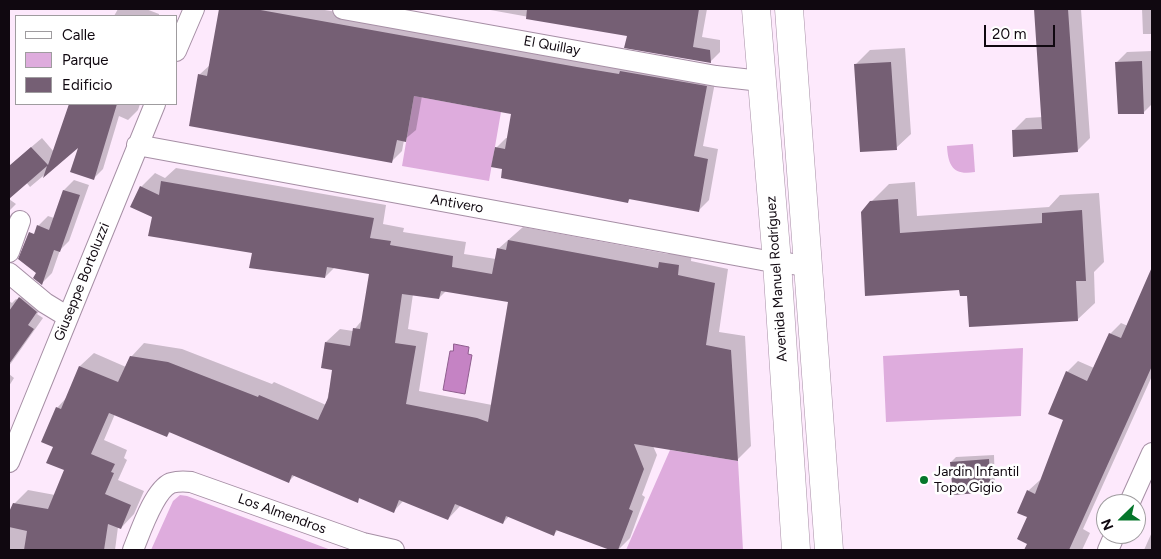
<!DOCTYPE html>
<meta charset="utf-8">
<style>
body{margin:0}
#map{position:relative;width:1161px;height:559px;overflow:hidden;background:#fde9fc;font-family:Figtree,sans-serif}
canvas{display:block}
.frame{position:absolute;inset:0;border:10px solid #100810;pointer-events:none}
.legend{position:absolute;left:15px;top:15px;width:162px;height:90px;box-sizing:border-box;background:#fff;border:1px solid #9f9c9f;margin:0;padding:6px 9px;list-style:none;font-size:15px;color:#100810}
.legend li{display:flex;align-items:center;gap:10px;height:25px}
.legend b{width:25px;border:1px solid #9f9c9f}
.north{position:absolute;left:1096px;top:494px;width:50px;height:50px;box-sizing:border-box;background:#fff;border:1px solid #9f9c9f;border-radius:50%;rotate:248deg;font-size:14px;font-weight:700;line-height:20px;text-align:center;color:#100810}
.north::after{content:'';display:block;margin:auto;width:18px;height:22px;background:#05762b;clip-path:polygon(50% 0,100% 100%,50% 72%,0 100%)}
.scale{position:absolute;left:984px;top:25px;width:71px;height:22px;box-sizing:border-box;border:2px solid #100810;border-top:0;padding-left:6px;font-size:15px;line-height:18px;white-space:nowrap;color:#100810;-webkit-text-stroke:4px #fff;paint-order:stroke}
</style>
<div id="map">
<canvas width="1161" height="559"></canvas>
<div class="frame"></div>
<ul class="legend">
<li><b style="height:6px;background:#fff"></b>Calle</li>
<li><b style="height:14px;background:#deacdd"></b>Parque</li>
<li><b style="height:14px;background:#755f74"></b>Edificio</li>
</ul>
<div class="north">N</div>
<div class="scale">20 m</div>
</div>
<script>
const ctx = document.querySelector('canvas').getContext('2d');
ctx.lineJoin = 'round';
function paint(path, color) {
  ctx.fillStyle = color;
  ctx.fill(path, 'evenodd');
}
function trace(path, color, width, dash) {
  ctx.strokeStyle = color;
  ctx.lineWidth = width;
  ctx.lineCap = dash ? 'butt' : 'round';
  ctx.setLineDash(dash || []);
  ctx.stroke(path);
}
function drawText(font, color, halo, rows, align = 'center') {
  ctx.font = font + ' Figtree,sans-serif';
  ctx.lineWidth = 5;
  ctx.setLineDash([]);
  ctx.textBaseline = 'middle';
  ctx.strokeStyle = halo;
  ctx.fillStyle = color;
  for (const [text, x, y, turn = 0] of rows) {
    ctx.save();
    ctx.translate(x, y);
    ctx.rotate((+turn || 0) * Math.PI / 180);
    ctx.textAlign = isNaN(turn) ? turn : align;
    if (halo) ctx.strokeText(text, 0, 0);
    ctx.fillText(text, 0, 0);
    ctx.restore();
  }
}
paint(new Path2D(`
 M414,96L501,112L489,181L402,166Z
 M973,144L975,172C953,176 948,165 947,146Z
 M1023,348L1021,416L886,422L883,356Z
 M670,450L738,461L743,550H626Z
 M180,495L187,496L331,550H151L173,501Z`), '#deacdd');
const water = new Path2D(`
 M454,344L469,347L468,354L472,355L465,394L443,390L450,351H453Z`);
paint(water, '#c583c4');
trace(water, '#8f5e8e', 1);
paint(new Path2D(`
 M118,9H146L159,14V16H114Z
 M220,9H319L716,77L703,146L718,149L709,200L699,210L631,198L628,201L503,168L496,148L506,138H508L513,113L422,96L416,130L404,140L402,151L392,161L199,75L210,65Z
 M485,9H707L702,37L720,40V52L710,62L628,35Z
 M1035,9H1081L1090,138L1077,151L1013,131L1026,118L1043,117Z
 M1142,9H1152V34H1143Z
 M905,48L911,134L896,148L855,65L870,50Z
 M1152,51V104L1144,112L1116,63L1127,52Z
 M72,104H140L138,110L128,120L119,116L103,169L93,179L81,144L30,187L26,182L9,197V166L42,138L54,152Z
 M176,168L386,205L383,224L404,228L403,232L466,242L464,254L496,259L498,249L523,227L668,254L674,249L692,252L691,261L728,269L719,332L745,336L751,446L737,460L653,446L657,455L642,495L645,497L630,538L618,550H614L558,530L554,534L509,516L503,523L461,505L448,519L404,500L394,511L361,497L357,501L295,475L288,482L171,431L167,436L115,414L104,440L127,450L124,458L127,460L118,480L144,491L134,514L121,528L118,527L115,550H9V515L14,504L28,490L55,495L65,469L54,447L57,408L67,397L80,366L94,353L126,367L131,357L144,343L182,349L272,384L274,382L326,405L334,369L326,342L340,329L353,331L363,319L370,273L335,267L325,277L153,216L141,187L155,173L165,178ZM447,290L510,301L492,405L419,391L428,333L408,329L413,294L439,298Z
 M74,180L89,185L69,241L60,250L52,273L42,283L38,273V226L48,216L54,218L64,190Z
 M915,182L917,216L1049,207L1060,195L1099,193L1104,262L1094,272L1095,303L1077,320L969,295L960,289L867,295L871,202L889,184Z
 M9,199L16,204L9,211Z
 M1152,271V376L1083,529L1090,533L1082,550H1024L1028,543V491L1040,480L1042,481L1065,420L1067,372L1078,361L1094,368L1110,334L1121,323L1128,326Z
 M30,288L47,302L37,314L43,318L9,366V301L12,303L16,299L18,300Z
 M9,374L14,378L9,386Z
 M994,455L995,486L991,491L951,462L956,457Z
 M1152,532V550H1144Z`), '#0003');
paint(new Path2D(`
 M219,9H255L577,67L619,74L620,71L707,86L694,156L708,159L699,212L629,199L628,203L501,178L502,169L491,167L495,147L505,149L511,114L414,96L406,142L397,140L392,163L189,126L198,74L207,76Z
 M527,9H699L693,47L710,50L711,63L624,48L627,36L526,19Z
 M1034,9H1068L1078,152L1013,157L1012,130L1042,129Z
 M1142,61L1144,114H1118L1115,62Z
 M891,62L897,150L860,152L854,64Z
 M69,104H117L94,180L70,172L78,148L43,178L47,166L9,199V166L31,147L48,165Z
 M161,181L374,218L370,238L391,241L390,245L453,256L452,267L492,274L497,248L506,250L508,240L658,268L659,262L679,265L678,275L715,283L706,345L731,350L738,461L634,444L644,469L629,509L633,511L618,550H610L556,530L554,536L506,516L503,524L455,504L448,520L399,500L394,513L359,498L358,503L292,475L289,483L169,432L167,437L109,413L91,454L115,464L111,472L114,473L105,494L131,505L121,529L108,524L104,550H24L27,531L9,527V512L13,503L48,509L64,470L46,463L53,447L41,442L56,407L61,409L79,366L118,382L130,356L168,362L258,397L259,395L318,420L328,398L332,370L321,368L325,342L350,346L353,328L360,329L369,274L327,267L325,278L249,268L252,253L148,236L152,217L130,207L140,186L159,195ZM441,291L508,302L488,422L477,418L406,404L416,346L395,343L402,294L439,299Z
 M63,190L80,195L60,252L54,250L42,285L33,278L36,273L18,259L29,232L34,234L37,225L49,230Z
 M898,199L900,233L1042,223V213L1082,210L1086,281H1076L1078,321L969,327L967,296H960L959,290L865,296L861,212L870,201Z
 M1152,267V366L1131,413L1069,550H1024L1027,544L1017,539L1027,517L1017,513L1027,490L1035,494L1063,420L1048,414L1066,371L1087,381L1109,333L1121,338Z
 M19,297L37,312L28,325L34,329L9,364V311Z
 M989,459L991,492L953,495L950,462Z`), '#755f74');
const street = new Path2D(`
 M343,9L716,76L761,81
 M176,51L194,9
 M137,145L762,260L808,266
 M9,252L20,221
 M9,273L45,303L68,317
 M9,462L155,104
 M1129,504L1152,453
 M133,550C140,533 154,490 171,483C178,481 184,481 191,482L363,543L394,550
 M1108,550L1115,534`);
const secondary = new Path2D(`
 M756,9L777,262L796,550
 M789,9L829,550`);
trace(street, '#a68fa5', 22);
trace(secondary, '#a68fa5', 29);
trace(street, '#fff', 20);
trace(secondary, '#fff', 28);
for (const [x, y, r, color] of [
 [924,480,5,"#05762b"]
]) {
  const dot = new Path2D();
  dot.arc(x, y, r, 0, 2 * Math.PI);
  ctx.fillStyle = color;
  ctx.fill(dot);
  trace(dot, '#fff', 2);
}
drawText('14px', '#100810', '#fff', [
 ["El Quillay",552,46,10],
 ["Antivero",457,204,10],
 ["Avenida Manuel Rodríguez",777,279,-94],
 ["Giuseppe Bortoluzzi",82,282,-68],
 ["Los Almendros",282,514,20]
]);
drawText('14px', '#100810', '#fff', [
 ["Jardin Infantil",934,472],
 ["Topo Gigio",934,488]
], 'left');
</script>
